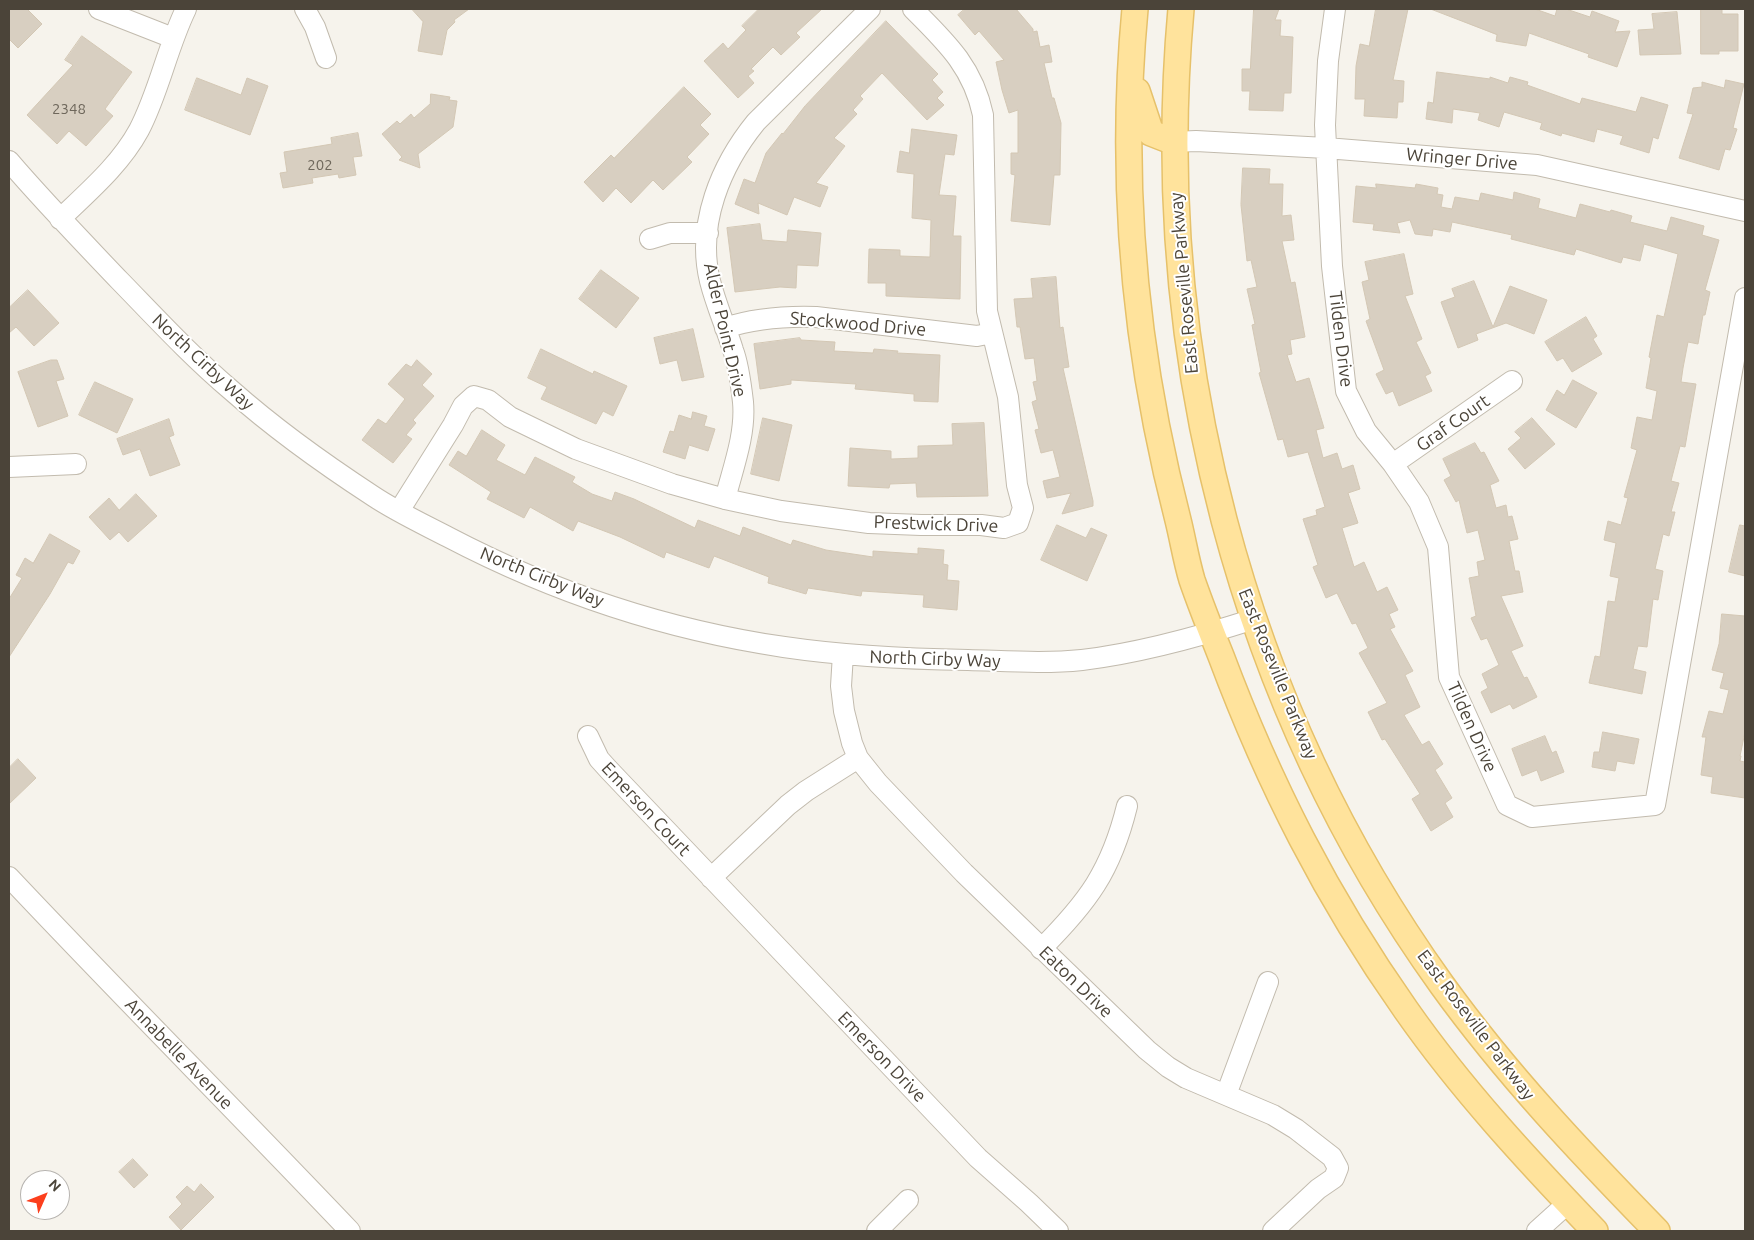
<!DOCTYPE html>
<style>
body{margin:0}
#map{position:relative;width:1754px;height:1240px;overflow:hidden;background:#f6f3ec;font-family:Ubuntu,sans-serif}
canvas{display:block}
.frame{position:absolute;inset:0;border:10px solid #4b4439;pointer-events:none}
.north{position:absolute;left:20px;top:1170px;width:50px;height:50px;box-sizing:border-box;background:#fff;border:1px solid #b7b4b0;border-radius:50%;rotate:46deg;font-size:14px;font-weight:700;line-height:20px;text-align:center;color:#4b4439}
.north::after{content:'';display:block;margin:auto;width:18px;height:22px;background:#fc3f1d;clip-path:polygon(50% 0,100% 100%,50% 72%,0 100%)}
</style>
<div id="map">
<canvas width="1754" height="1240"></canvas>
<div class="frame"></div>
<div class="north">N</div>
</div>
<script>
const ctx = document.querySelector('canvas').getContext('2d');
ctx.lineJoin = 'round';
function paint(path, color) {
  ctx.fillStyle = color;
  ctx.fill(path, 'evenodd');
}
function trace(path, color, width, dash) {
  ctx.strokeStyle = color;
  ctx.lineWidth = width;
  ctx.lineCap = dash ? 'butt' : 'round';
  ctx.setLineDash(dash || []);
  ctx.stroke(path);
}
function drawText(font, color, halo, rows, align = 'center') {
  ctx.font = font + ' Ubuntu,sans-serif';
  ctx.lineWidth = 4;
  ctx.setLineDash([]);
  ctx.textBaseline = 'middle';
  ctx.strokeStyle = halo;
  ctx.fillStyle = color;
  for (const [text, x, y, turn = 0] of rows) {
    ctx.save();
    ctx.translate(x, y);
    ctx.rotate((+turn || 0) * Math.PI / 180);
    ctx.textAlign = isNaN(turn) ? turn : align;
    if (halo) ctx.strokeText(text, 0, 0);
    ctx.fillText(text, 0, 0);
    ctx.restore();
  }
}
const building = new Path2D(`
 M9,9H27L42,24L18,48L9,39Z
 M412,9H469L454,20L455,22L447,30L442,55L418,51L423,22Z
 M759,9H822L796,33L800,37L781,55L773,47L751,69L754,71L748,76L754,83L738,98L704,61L723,43L728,49L746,30L742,26Z
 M965,9H1016L1033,29V32L1037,31L1040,47L1049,45L1052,62L1044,63L1052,98H1054L1061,123L1060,175H1054L1050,225L1011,221L1015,175L1011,174V153H1018V110L1009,113L1002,90L996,62L1004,60L979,31L975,35L958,15Z
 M1254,9H1279L1275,20H1281L1280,36L1293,37L1291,93H1284L1283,111L1249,110L1250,91H1242V69H1250Z
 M1376,9H1408L1393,80L1404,81L1403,102H1398L1397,118L1364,116L1365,99H1355L1356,66L1360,44L1369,46Z
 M1431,9H1535L1555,16L1557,9H1566L1590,17L1592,11L1619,21L1615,32L1630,31L1617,67L1588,57L1589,54L1529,33L1526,46L1496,41L1497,35Z
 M1701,9H1722V14H1738V51H1719V54H1701Z
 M1677,12L1681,54L1640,55L1638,30L1654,29L1652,14Z
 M886,21L938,74L932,80L943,92L937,98L944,105L927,120L882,73L860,96L863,99L853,110L857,114L834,138L845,146L816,183L828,187L820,207L794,197L787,215L758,203L759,214L735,204L744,179L755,183L766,153L782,133L783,134L805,106Z
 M82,36L132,72L105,109L113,116L86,146L69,131L57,144L27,115L73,65L65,60Z
 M1437,72L1490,79V77L1508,83L1510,77L1528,82L1527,85L1580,104L1582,98L1636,112L1641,97L1668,105L1658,139L1653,137L1649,153L1620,144L1623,136L1597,129L1594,142L1562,133L1561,136L1540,129L1542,123L1504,112L1499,127L1478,120L1480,113L1453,109L1452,123L1426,119L1428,102L1433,103Z
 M197,78L241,95L247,78L268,86L250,135L185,110Z
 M1726,80L1744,84L1733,128L1737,129L1730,150L1725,149L1719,170L1679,158L1693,114L1687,113L1693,88L1702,87V82L1724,88Z
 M684,87L711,114L700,125L709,134L687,157L692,162L663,190L653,180L631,203L616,188L603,202L584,182L611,155L614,158Z
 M431,94L450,97L449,100L457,101L453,127L418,154L420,168L399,160L402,157L382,134L397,121L400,124L411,114L414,118L430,104Z
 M912,129L957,135L954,155L945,154L939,195L956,196L953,236H961L960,299L886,296V283H868L869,249L900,250V256L930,257L931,220L912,218L914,174L897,172L900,151L909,153Z
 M358,133L362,156L353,157L356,175L339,178L338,174L312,178L313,183L283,188L280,173L287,172L284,152L332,144L331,138Z
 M1243,168L1270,169L1269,184H1283L1282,216L1291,215L1294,240L1282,241L1291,283L1295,282L1305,337L1290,340L1292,354L1287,355L1296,382L1309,378L1324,428L1316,430L1323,458L1337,453L1342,469L1353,465L1360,489L1348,493L1358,523L1342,528L1354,567L1364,562L1377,592L1387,587L1398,610L1389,614L1395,627L1390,629L1413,671L1405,675L1420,707L1404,715L1422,745L1429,741L1443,764L1435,770L1452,798L1445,803L1453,817L1431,831L1412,799L1420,794L1385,739L1382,740L1368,712L1387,703L1359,653L1368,648L1356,623L1352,624L1337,593L1326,598L1313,567L1318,565L1303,519L1317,515L1316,510L1325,507L1308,452L1288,457L1283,439L1278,440L1259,373L1261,372L1252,325L1255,324L1247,289L1257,287L1251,260L1247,261L1241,205Z
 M1376,184L1415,188L1416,184L1438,188L1437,194L1443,195L1441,207L1452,209L1455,197L1479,201L1481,193L1513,200L1514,192L1540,199L1538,208L1576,218L1580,204L1610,212L1611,210L1632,216L1630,222L1667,231L1671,217L1704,226L1702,235L1719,240L1705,290L1710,292L1705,315H1703L1698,344L1688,342L1683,368L1681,382L1696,384L1685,447L1680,446L1671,481L1679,483L1671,512H1675L1669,536L1663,534L1655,569L1663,571L1658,600L1653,599L1647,647L1638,646L1633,669L1646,672L1642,694L1589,683L1595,656L1600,657L1608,601L1615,602L1619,578L1610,576L1616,543L1604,540L1608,521L1621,525L1628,498L1624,497L1637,450L1631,448L1637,417L1652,420L1657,391L1646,388L1651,358L1649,357L1657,315L1664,317L1678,254L1644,244L1640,261L1623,257L1621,263L1576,249L1574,255L1511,239L1512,235L1452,222L1450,232L1433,229L1432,236L1415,234L1410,220L1397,223L1400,233L1373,230L1374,224L1353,222L1356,186L1376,188Z
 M760,224L762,240L787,242L788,230L821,233L818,266L797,265L796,288L780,287L735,292L727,228Z
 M1404,254L1413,294L1405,296L1422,339L1416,342L1431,373L1425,376L1432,391L1399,406L1393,391L1386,394L1376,374L1384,370L1366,321L1370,319L1362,282L1369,280L1365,262Z
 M601,270L639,298L616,328L579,299Z
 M1056,277L1060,328L1063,327L1069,367L1063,368L1093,501V506L1062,514L1071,493L1047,498L1043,481L1060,477L1053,450L1041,453L1035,430L1039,429L1032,402L1037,400L1033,382L1037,381L1034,358L1025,359L1020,327H1017L1014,299L1033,298L1031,279Z
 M1474,281L1493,327L1510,286L1547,300L1534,334L1506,323L1476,334L1478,340L1458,348L1441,302L1455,297L1452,289Z
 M28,290L59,323L34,346L16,327L9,333V308Z
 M1586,317L1597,336L1593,339L1602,354L1572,372L1563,358L1557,361L1545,342Z
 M693,329L704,377L682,381L677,360L660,364L654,338Z
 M800,338L801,340L835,342L834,351L873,353L874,349L898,351L897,353L940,355L938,402L914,401V394L855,389L856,384L791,380V384L760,389L754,344Z
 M541,349L593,374L594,371L627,386L613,416L603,411L596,424L541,399L547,387L528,378Z
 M51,360H57L64,379L56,381L68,416L38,427L18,372Z
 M417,360L432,374L422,385L434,396L413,420L416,423L406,435L412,439L393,463L362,440L378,419L386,424L405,399L388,384L406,364L411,367Z
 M1573,380L1597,393L1576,428L1546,410L1557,390L1564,395Z
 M95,382L133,399L117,433L79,415Z
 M693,412L707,416L704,426L715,429L708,451L689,445L685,459L663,452L670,431L674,432L679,415L691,419Z
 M763,418L792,425L779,481L751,474Z
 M1532,418L1555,444L1525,469L1508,449L1521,438L1515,432Z
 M169,419L174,435L169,437L180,465L150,476L140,449L123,455L117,439Z
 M984,423L988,496L917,497L916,483L890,484L889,488L848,486L850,448L891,451V459L918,458V446L953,445L952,424Z
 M482,430L505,445L496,460L525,475L535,457L575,477L572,482L592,494L612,501L615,492L634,499L695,528L698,520L740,536L743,527L791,545L793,540L826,550L873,557V551L918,554V548L944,550L943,564L948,565L947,580L959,581L957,610L923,607L924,595L862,591L861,596L808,588L806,594L768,583L769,577L714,556L709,568L666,552L664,558L620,537L578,521L573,531L530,507L524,518L487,499L491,492L449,465L458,451L466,456Z
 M1475,443L1481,453L1484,452L1499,481L1490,485L1496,508L1506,505L1508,517L1512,516L1518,539L1509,541L1515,571H1519L1523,592L1501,596L1523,646L1511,651L1524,678L1527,677L1537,697L1513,709L1510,704L1491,713L1481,692L1488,688L1482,674L1499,665L1487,638L1481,640L1471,618L1476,616L1469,578L1479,576L1477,562L1485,560L1478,530L1467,533L1459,500L1456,502L1444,480L1451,476L1443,459Z
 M136,494L157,516L128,542L119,532L110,540L89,517L109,498L119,510Z
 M1057,525L1086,538L1091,528L1107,535L1087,581L1041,560Z
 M1740,525L1745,526V576L1729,572Z
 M50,534L80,551L73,564L68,562L50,594L9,657V599L22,578L16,575L25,558L33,563Z
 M1722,614L1745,616V732L1740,756H1741L1740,761L1745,762V798L1711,793L1713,777L1701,775L1706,737H1702L1709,711L1723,714L1729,690L1720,688L1724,673L1712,670L1719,644Z
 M1603,732L1639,739L1634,764L1617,761L1615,771L1592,767L1594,752H1599Z
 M1545,736L1552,753L1556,751L1564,772L1541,781L1537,770L1522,776L1512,749Z
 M18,759L36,778L9,804V768Z
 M133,1159L148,1175L134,1188L119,1172Z
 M201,1184L214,1197L181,1230L169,1217L182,1204L176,1197L187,1186L194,1192Z`);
paint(building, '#d8cfc1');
trace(building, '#d3c7b4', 1);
const minor = new Path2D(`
 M99,9L173,38
 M305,9L315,27L326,58
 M1335,9L1328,61L1325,125L1332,266L1346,391L1366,431L1393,464L1419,502L1438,547L1449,677L1507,805L1532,817L1655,805L1745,298
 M1174,142L1196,141L1326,148L1537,165L1745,211
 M9,161C44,202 82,241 120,281C156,318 191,356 231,390C275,429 324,464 373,496C397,512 423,524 448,537C553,592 668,630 784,647C845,656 907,659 968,660C1006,661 1044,664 1082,660C1141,653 1198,637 1254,619
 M60,219C88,192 120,165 139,130C159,92 167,48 186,9
 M650,239L670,233H708
 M725,328C755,318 784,316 816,317L977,336L992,333
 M1393,464L1512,381
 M9,467L76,464
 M725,499C733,468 746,434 743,402C741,385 739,366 733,350C726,327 716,305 710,281C696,224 721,165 756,122L870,9
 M399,511L453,425L463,406L474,396L488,400L510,417L576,449L672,484L725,499L781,511L869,523L921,525H981L1004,528L1018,523L1023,508L1017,485L1008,397L987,311L983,115C973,67 946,42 913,9
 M843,654L841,686L844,711L852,743L858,758L878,783L964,873L1147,1050L1168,1067L1186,1078L1273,1115L1296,1129L1332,1157L1338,1168L1334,1178L1318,1189L1273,1231
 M588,736L599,759L608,769L978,1158L1029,1203L1058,1231
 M9,877C121,996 237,1112 350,1231
 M711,878L788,805L806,791L858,758
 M1041,949C1088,902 1111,871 1127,806
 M1226,1095L1268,982
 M877,1231L908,1200
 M1537,1231L1568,1203`);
const major = new Path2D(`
 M1135,9C1119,180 1135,354 1178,520C1183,540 1186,560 1192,580C1201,606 1211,631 1221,656C1269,784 1327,898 1406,1010C1462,1090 1528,1161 1595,1231
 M1181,9C1150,352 1240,704 1442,985C1507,1075 1580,1152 1657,1231
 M1137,91L1151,133L1174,142`);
trace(minor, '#c2bbae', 22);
trace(major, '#e6c16a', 28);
trace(minor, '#fff', 20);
trace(major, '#ffe39c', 25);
drawText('15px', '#6e675b', null, [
 ["2348",69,109],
 ["202",320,165]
]);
drawText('18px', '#4b4439', '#fff', [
 ["Wringer Drive",1462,159,5],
 ["East Roseville Parkway",1184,283,-95],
 ["Stockwood Drive",858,324,5],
 ["Alder Point Drive",725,330,77],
 ["Tilden Drive",1341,339,83],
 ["North Cirby Way",203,362,43],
 ["Graf Court",1453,423,-35],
 ["Prestwick Drive",936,524,2],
 ["North Cirby Way",542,577,22],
 ["North Cirby Way",935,659,2],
 ["East Roseville Parkway",1278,674,68],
 ["Tilden Drive",1472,727,66],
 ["Emerson Court",646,809,47],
 ["Eaton Drive",1076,982,44],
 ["East Roseville Parkway",1476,1025,53],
 ["Annabelle Avenue",179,1054,46],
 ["Emerson Drive",882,1057,46]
]);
</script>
